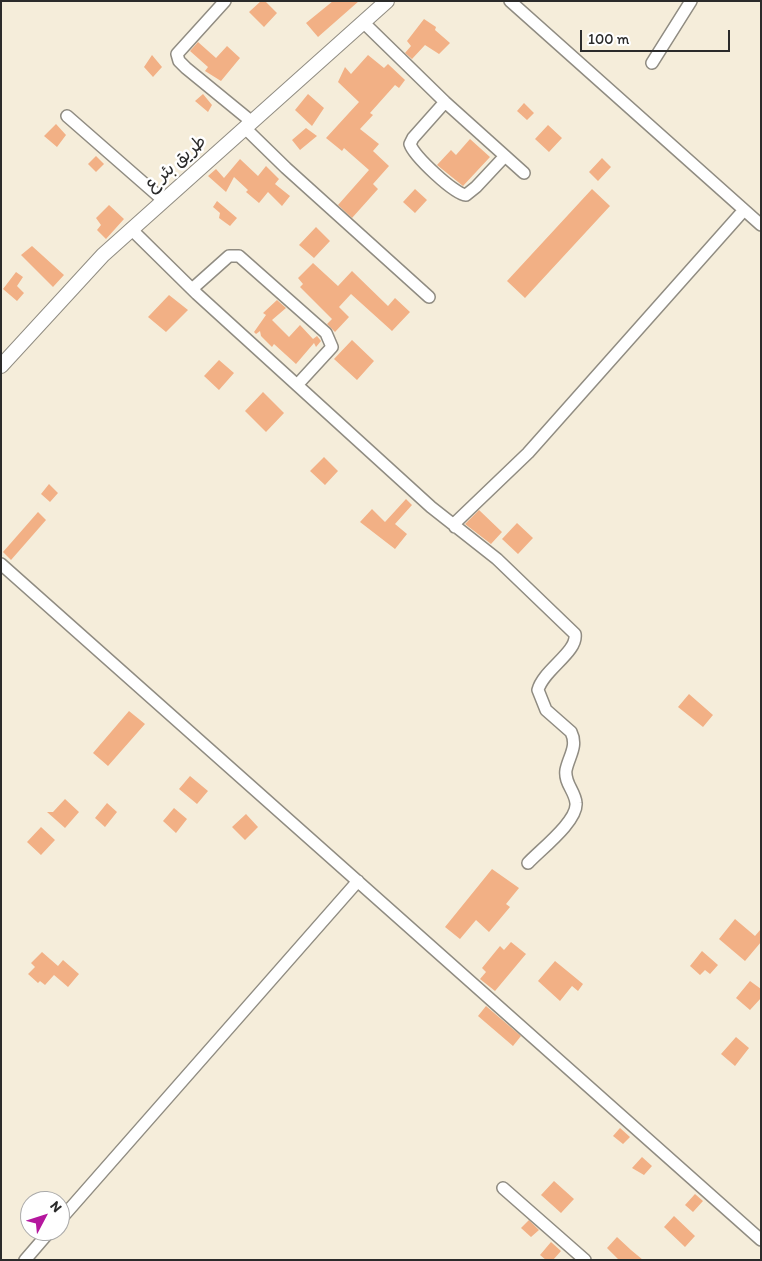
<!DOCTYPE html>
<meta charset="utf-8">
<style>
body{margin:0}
#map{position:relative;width:762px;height:1261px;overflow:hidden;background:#f5edda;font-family:Itim,sans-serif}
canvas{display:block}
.frame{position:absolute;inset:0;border:2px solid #2b2b2b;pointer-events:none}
.north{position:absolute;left:20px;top:1191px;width:50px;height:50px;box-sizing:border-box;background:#fff;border:1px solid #aaa;border-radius:50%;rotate:50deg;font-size:14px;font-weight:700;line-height:20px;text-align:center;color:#2b2b2b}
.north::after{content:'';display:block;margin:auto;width:18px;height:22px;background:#b5179e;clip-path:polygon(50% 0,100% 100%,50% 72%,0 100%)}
.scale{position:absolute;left:580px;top:30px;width:150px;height:22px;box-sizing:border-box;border:2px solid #2b2b2b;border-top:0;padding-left:6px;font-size:15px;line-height:18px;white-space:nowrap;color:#2b2b2b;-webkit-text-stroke:4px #fff;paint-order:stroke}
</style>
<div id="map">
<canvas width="762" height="1261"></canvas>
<div class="frame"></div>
<div class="north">N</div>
<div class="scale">100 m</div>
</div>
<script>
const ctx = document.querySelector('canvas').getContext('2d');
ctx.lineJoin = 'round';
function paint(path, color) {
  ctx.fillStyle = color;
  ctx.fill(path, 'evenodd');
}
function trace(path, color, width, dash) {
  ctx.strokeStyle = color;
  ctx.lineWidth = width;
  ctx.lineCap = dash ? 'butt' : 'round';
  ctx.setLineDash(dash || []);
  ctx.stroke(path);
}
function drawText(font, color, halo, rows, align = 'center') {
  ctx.font = font + ' Itim,"Playpen Sans Arabic",sans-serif';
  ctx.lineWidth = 5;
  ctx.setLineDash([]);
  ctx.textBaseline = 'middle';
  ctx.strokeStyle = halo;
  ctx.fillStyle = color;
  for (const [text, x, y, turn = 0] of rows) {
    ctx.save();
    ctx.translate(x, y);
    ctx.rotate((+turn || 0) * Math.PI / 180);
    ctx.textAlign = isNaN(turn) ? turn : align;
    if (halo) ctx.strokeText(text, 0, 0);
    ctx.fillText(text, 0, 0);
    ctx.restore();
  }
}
paint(new Path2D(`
 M261,1H265L277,13L264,27L249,12Z
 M333,1H359L318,37L306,23Z
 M424,19L436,27L435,30L450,43L439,54L425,45L412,59L405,53L411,46L407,41Z
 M198,42L216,58L227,46L240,58L221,81L205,71L208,67L190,51Z
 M152,55L162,67L153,77L144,67Z
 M368,55L384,68L388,64L405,80L399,88L395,85L370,113L373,115L360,129L379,144L373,151L389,166L373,184L378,189L352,218L338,205L369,170L344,148L342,151L326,138L359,102L338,82L345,67L351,74Z
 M203,94L212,105L208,112L195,101Z
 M308,94L324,108L312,126L295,110Z
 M524,103L534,113L527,120L517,111Z
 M56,124L66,135L57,147L44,136Z
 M548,125L562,138L549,152L535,139Z
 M306,128L317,136L300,150L292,140Z
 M470,139L490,157L463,186L437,165L451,150L456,155Z
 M96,156L104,164L96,172L88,164Z
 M602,158L611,167L598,181L589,172Z
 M240,159L258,176L266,166L279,179L275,184L290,196L282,206L268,192L259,203L246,192L248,190L234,177L226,192L208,176L216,169L224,178Z
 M415,189L427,200L415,213L403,202Z
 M592,189L610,206L525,298L507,281Z
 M217,201L237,218L230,226L219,218L220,213L213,207Z
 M109,205L124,219L106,239L97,230L101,225L96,218Z
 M316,227L330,241L314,258L299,245Z
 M32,246L64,275L53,287L21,255Z
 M313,263L338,286L352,271L388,306L395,298L410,312L392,331L351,294L339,307L349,317L335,332L327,324L332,319L300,287L303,284L298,278Z
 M16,272L23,277L17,286L24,293L17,301L3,289Z
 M169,295L188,310L166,332L148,317Z
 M277,300L286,308L272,320L289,337L300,325L313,339L317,336L321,341L316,347L314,343L296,364L274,344L272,347L261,336L260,331L256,334L254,332L266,315L263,313Z
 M352,340L374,361L357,380L334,359Z
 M219,360L234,373L219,390L204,376Z
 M263,392L284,413L266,432L245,411Z
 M324,457L338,471L325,485L310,471Z
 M49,484L58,493L50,502L41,494Z
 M406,499L412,505L395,524L407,534L395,549L360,522L372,509L385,522Z
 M479,510L502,532L491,544L465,524Z
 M38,512L46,520L11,560L3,552Z
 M517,523L533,538L518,554L502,539Z
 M689,694L713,715L703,727L678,707Z
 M129,711L145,724L108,766L93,753Z
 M190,776L208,791L197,804L179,789Z
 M65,799L79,812L65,828L47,812H53Z
 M107,803L117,812L105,827L95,818Z
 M174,808L187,819L176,833L163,821Z
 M246,814L258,827L245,840L232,827Z
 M41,827L55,840L41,855L27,842Z
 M492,869L519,888L506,904L510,907L489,932L476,920L460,939L445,927Z
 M735,919L755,936L761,929V942L745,961L719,939Z
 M511,942L526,954L495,991L480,979L486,972L482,968L500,946L504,950Z
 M702,951L718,965L710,974L705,970L700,975L690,966Z
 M42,952L58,966L63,960L79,974L68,987L54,975L45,985L40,981L38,983L28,974L35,967L31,963Z
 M555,961L583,984L578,991L572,986L560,1001L538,981Z
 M750,981L761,989V998L750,1010L736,998Z
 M486,1006L521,1036L513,1046L478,1016Z
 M736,1037L749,1048L735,1066L721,1054Z
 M620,1128L630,1137L623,1144L613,1136Z
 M642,1157L652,1166L644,1175L632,1168Z
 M554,1181L574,1199L561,1213L541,1195Z
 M695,1194L703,1201L693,1212L685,1205Z
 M674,1216L695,1236L685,1247L664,1227Z
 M529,1220L539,1230L531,1237L521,1228Z
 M617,1237L631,1250L643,1260H619L607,1248Z
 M551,1242L561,1251L553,1260H546L540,1255Z`), '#f2b085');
const minor = new Path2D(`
 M225,1L177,54L179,61L186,68L252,122
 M510,1L761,225
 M363,22L445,102L524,173
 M652,63L691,1
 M445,102L413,138L410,144C414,156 454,194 466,195L476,187L505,156
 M67,116L163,200
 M245,128L286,168L429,297
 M131,229L197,294L431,507L497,559L575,634C578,652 543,670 538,690L546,710L571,732C578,746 569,756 566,770C564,783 575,791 576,803C578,821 540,850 528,863
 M192,289L229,256H239L326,333L332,347L298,384
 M455,527L456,522L528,453L744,210
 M1,564L761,1240
 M503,1188L585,1260
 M60,1220L358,881
 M25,1260L50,1231`);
const tertiary = new Path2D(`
 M1,366L103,255L387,1`);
trace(minor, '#908c82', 14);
trace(tertiary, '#908c82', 16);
trace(minor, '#fff', 11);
trace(tertiary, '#fff', 14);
drawText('18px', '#2b2b2b', '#fff', [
 ["طريق بئر ع",176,164,-41]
]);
</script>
